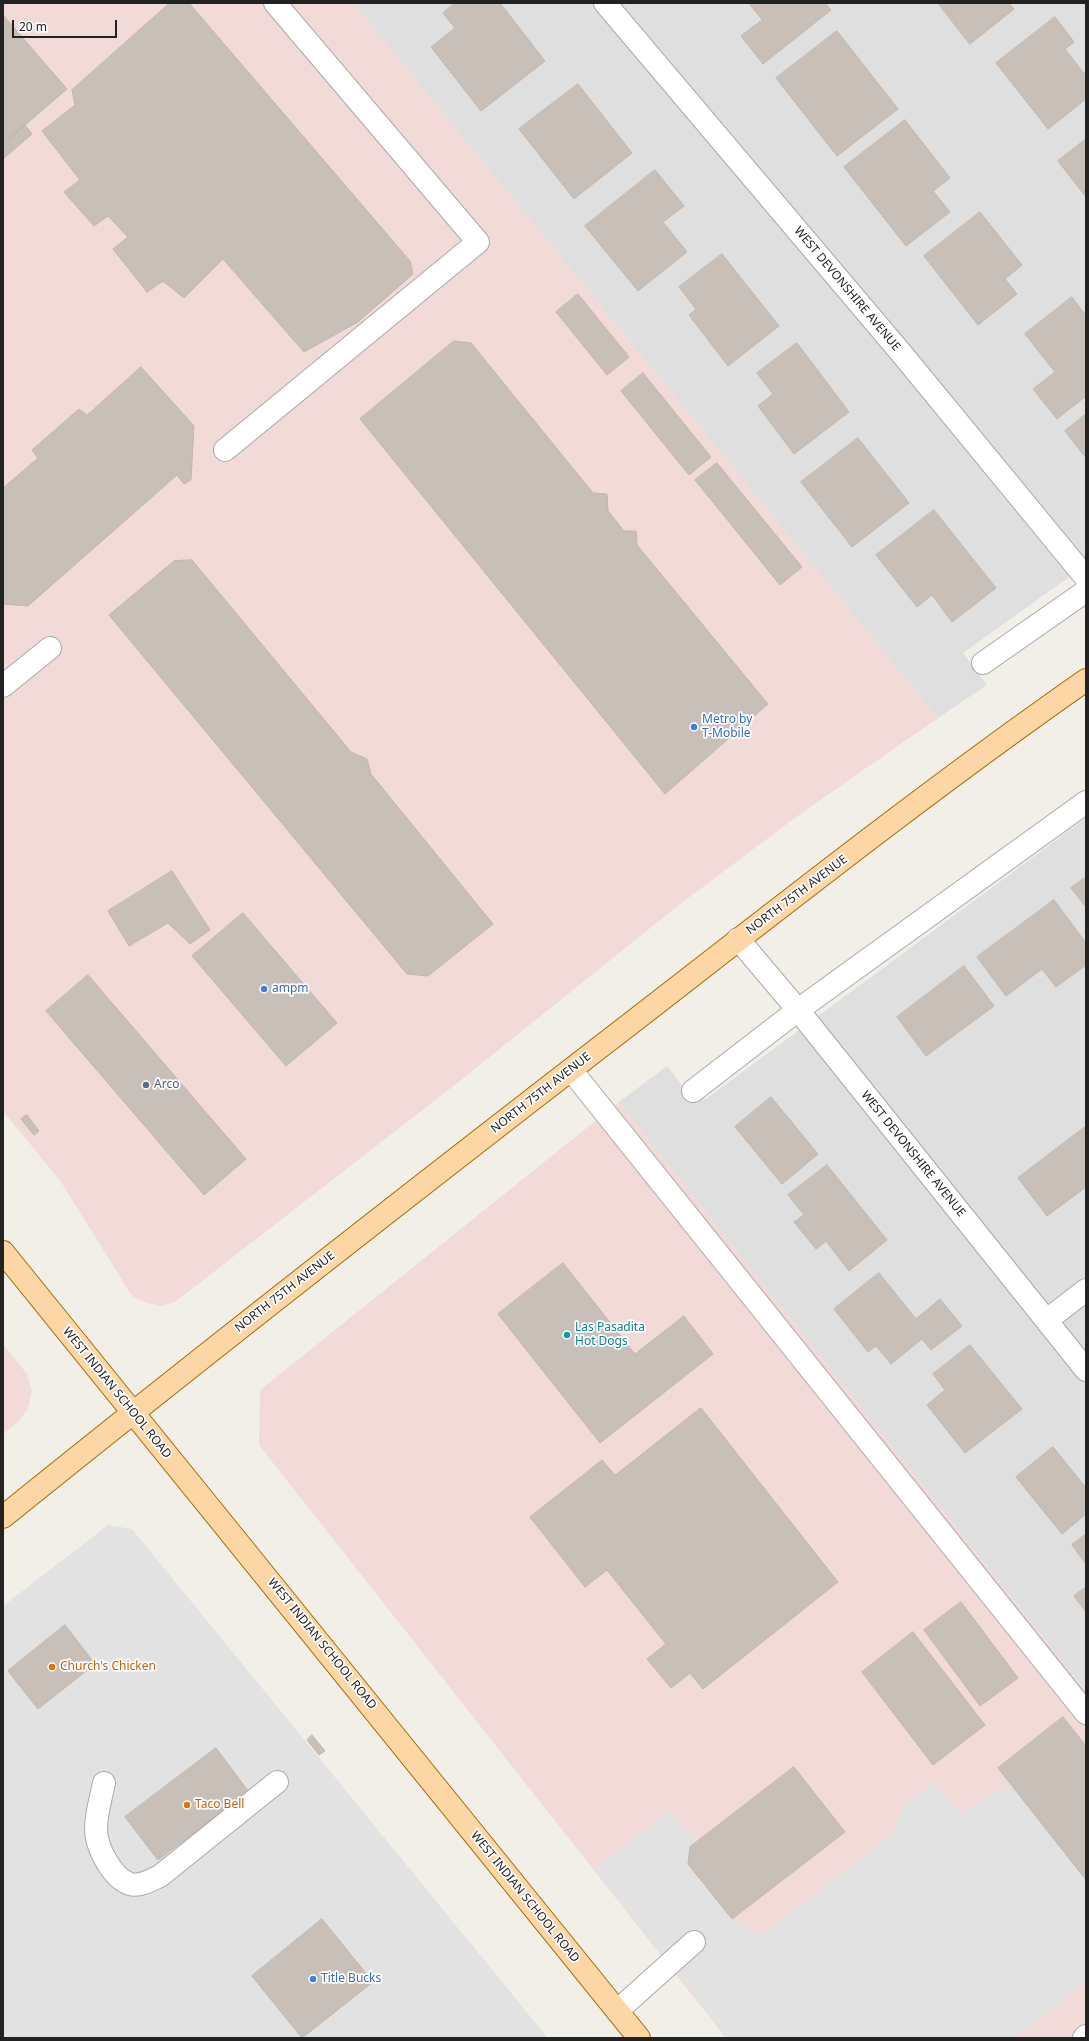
<!DOCTYPE html>
<style>
body{margin:0}
#map{position:relative;width:1089px;height:2041px;overflow:hidden;background:#f2efe9;font-family:"Noto Sans",sans-serif}
canvas{display:block}
.frame{position:absolute;inset:0;border:4px solid #222;pointer-events:none}
.scale{position:absolute;left:12px;top:20px;width:105px;height:18px;box-sizing:border-box;border:2px solid #222;border-top:0;padding-left:5px;font-size:12px;line-height:14px;white-space:nowrap;color:#222;-webkit-text-stroke:3px #fff;paint-order:stroke}
</style>
<div id="map">
<canvas width="1089" height="2041"></canvas>
<div class="frame"></div>
<div class="scale">20 m</div>
</div>
<script>
const ctx = document.querySelector('canvas').getContext('2d');
ctx.lineJoin = 'round';
function paint(path, color) {
  ctx.fillStyle = color;
  ctx.fill(path, 'evenodd');
}
function trace(path, color, width, dash) {
  ctx.strokeStyle = color;
  ctx.lineWidth = width;
  ctx.lineCap = dash ? 'butt' : 'round';
  ctx.setLineDash(dash || []);
  ctx.stroke(path);
}
function drawText(font, color, halo, rows, align = 'center') {
  ctx.font = font + ' "Noto Sans",sans-serif';
  ctx.lineWidth = 3.5;
  ctx.setLineDash([]);
  ctx.textBaseline = 'middle';
  ctx.strokeStyle = halo;
  ctx.fillStyle = color;
  for (const [text, x, y, turn = 0] of rows) {
    ctx.save();
    ctx.translate(x, y);
    ctx.rotate((+turn || 0) * Math.PI / 180);
    ctx.textAlign = isNaN(turn) ? turn : align;
    if (halo) ctx.strokeText(text, 0, 0);
    ctx.fillText(text, 0, 0);
    ctx.restore();
  }
}
paint(new Path2D(`
 M353,3H1086V565L963,653L987,685L938,718Z
 M1086,818V1691L619,1102L667,1066L690,1096L706,1099Z`), '#e0dfdf');
paint(new Path2D(`
 M3,3H353L938,718L799,815L679,905L456,1084L175,1302L162,1306L147,1303L132,1296L61,1182L3,1111Z
 M619,1102L1086,1691V2038H726L259,1445L260,1390Z
 M3,1344L27,1374L32,1391L28,1408L19,1421L3,1434Z`), '#f2dad9');
paint(new Path2D(`
 M108,1525L132,1529L548,2038H3V1606Z
 M933,1781L960,1812L1012,1785L1086,1875V1982L1015,2038H728L594,1869L669,1811L697,1841L690,1848L732,1919L763,1935L893,1833L901,1810Z`), '#e2e2e2');
const building = new Path2D(`
 M170,3H189L410,261L413,274L358,322L304,352L223,259L184,298L163,281L147,292L113,249L128,237L108,216L94,226L64,192L80,180L42,131L75,105L72,90Z
 M455,3H500L545,61L481,111L431,47L455,28L443,13Z
 M749,3H825L831,10L763,64L741,36L762,20Z
 M938,3H1009L1014,9L970,44Z
 M3,15L67,89L3,144Z
 M1055,17L1074,42L1065,49L1086,76V99L1048,129L996,63Z
 M837,31L898,109L837,156L776,78Z
 M578,84L632,153L574,199L519,129Z
 M905,120L950,178L933,191L950,212L906,246L844,167Z
 M25,125L32,134L3,159V144Z
 M1086,139V197L1058,161Z
 M655,170L684,206L663,222L687,252L638,291L585,226Z
 M980,212L1022,265L1005,279L1017,294L978,325L924,256Z
 M722,254L779,326L728,366L689,315L696,309L679,287Z
 M578,294L629,357L607,375L556,312Z
 M1072,297L1086,316V396L1057,419L1033,389L1055,372L1025,334Z
 M454,341L471,343L593,493L607,494L608,511L624,531H636L637,545L768,704L665,794L360,419Z
 M797,343L849,412L794,454L758,406L773,394L757,373Z
 M141,367L194,426L191,480L184,484L177,475L28,606L3,604V488L38,458L32,450L79,409L87,415Z
 M643,373L711,457L689,475L621,391Z
 M1086,414V458L1065,431Z
 M858,438L909,503L852,547L801,482Z
 M717,463L802,567L780,585L695,480Z
 M934,510L996,588L952,622L932,595L917,607L876,555Z
 M192,560L351,752L367,759L371,774L493,924L428,976L407,974L109,615L174,561Z
 M172,871L210,930L190,944L168,923L129,946L108,911Z
 M1086,877V907L1071,888Z
 M1054,900L1086,943V965L1056,987L1042,969L1006,996L977,957Z
 M243,913L337,1023L286,1066L192,956Z
 M964,966L994,1006L926,1056L897,1017Z
 M88,975L246,1159L204,1195L46,1011Z
 M771,1097L818,1154L782,1184L735,1127Z
 M27,1115L39,1131L34,1135L21,1119Z
 M1085,1127L1086,1187L1047,1216L1018,1178Z
 M827,1165L887,1240L849,1271L826,1241L816,1249L794,1222L804,1215L788,1195Z
 M563,1263L635,1354L684,1316L713,1354L600,1443L498,1314Z
 M879,1273L916,1319L940,1299L962,1326L931,1350L922,1339L891,1364L876,1346L868,1352L834,1309Z
 M970,1345L1022,1409L965,1453L927,1405L945,1390L933,1374Z
 M701,1408L838,1582L703,1689L690,1673L671,1688L647,1659L666,1644L607,1570L585,1587L530,1517L602,1460L615,1475Z
 M1053,1447L1086,1488V1514L1062,1534L1016,1477Z
 M1086,1534V1564L1072,1545Z
 M1086,1587V1612L1074,1596Z
 M961,1602L1018,1678L980,1706L924,1630Z
 M65,1625L95,1664L38,1709L8,1671Z
 M913,1632L985,1725L933,1765L862,1672Z
 M1063,1717L1086,1746V1880L998,1768Z
 M312,1735L325,1751L319,1755L307,1740Z
 M216,1748L249,1792L158,1860L125,1817Z
 M794,1767L845,1832L732,1919L688,1864L690,1847Z
 M322,1919L373,1982L302,2038L252,1976Z`);
paint(building, '#c7bfb8');
trace(building, '#c4b6ab', 1);
const minor = new Path2D(`
 M605,3L902,354L1086,578
 M225,450L478,242L275,3
 M983,663L1086,591
 M3,686L50,648
 M738,939L798,1010L1086,1370
 M571,1070L1086,1713
 M693,1091L798,1010L1086,802
 M1047,1320L1086,1290
 M104,1783C101,1798 96,1814 96,1829C96,1847 112,1878 130,1884C140,1887 151,1880 160,1876L277,1782
 M617,2011L694,1942
 M1084,2038L1086,2036`);
const major = new Path2D(`
 M3,1252L639,2038
 M3,1517C210,1350 420,1186 630,1024C781,907 930,789 1086,680`);
trace(minor, '#a9a9a9', 24);
trace(major, '#a06b00', 24);
trace(minor, '#fff', 22);
trace(major, '#fcd6a4', 22);
for (const [x, y, r, color] of [
 [694,727,4,"#3f7fe0"],
 [264,989,4,"#3f7fe0"],
 [146,1085,4,"#5c6f8a"],
 [567,1335,4,"#0f9aa8"],
 [52,1667,4,"#e8710a"],
 [187,1805,4,"#e8710a"],
 [313,1979,4,"#3f7fe0"]
]) {
  const dot = new Path2D();
  dot.arc(x, y, r, 0, 2 * Math.PI);
  ctx.fillStyle = color;
  ctx.fill(dot);
  trace(dot, '#fff', 1.5);
}
drawText('12px', '#222', '#fff', [
 ["WEST DEVONSHIRE AVENUE",847,289,50],
 ["NORTH 75TH AVENUE",797,895,-37],
 ["NORTH 75TH AVENUE",541,1093,-38],
 ["WEST DEVONSHIRE AVENUE",913,1154,51],
 ["NORTH 75TH AVENUE",285,1292,-38],
 ["WEST INDIAN SCHOOL ROAD",117,1393,51],
 ["WEST INDIAN SCHOOL ROAD",322,1644,51],
 ["WEST INDIAN SCHOOL ROAD",525,1897,51]
]);
drawText('12px', '#366cbe', '#fff', [
 ["Metro by",702,720],
 ["T-Mobile",702,734],
 ["ampm",272,989],
 ["Title Bucks",321,1979]
], 'left');
drawText('12px', '#4e5e75', '#fff', [
 ["Arco",154,1085]
], 'left');
drawText('12px', '#0d838f', '#fff', [
 ["Las Pasadita",575,1328],
 ["Hot Dogs",575,1342]
], 'left');
drawText('12px', '#c56008', '#fff', [
 ["Church's Chicken",60,1667],
 ["Taco Bell",195,1805]
], 'left');
</script>
